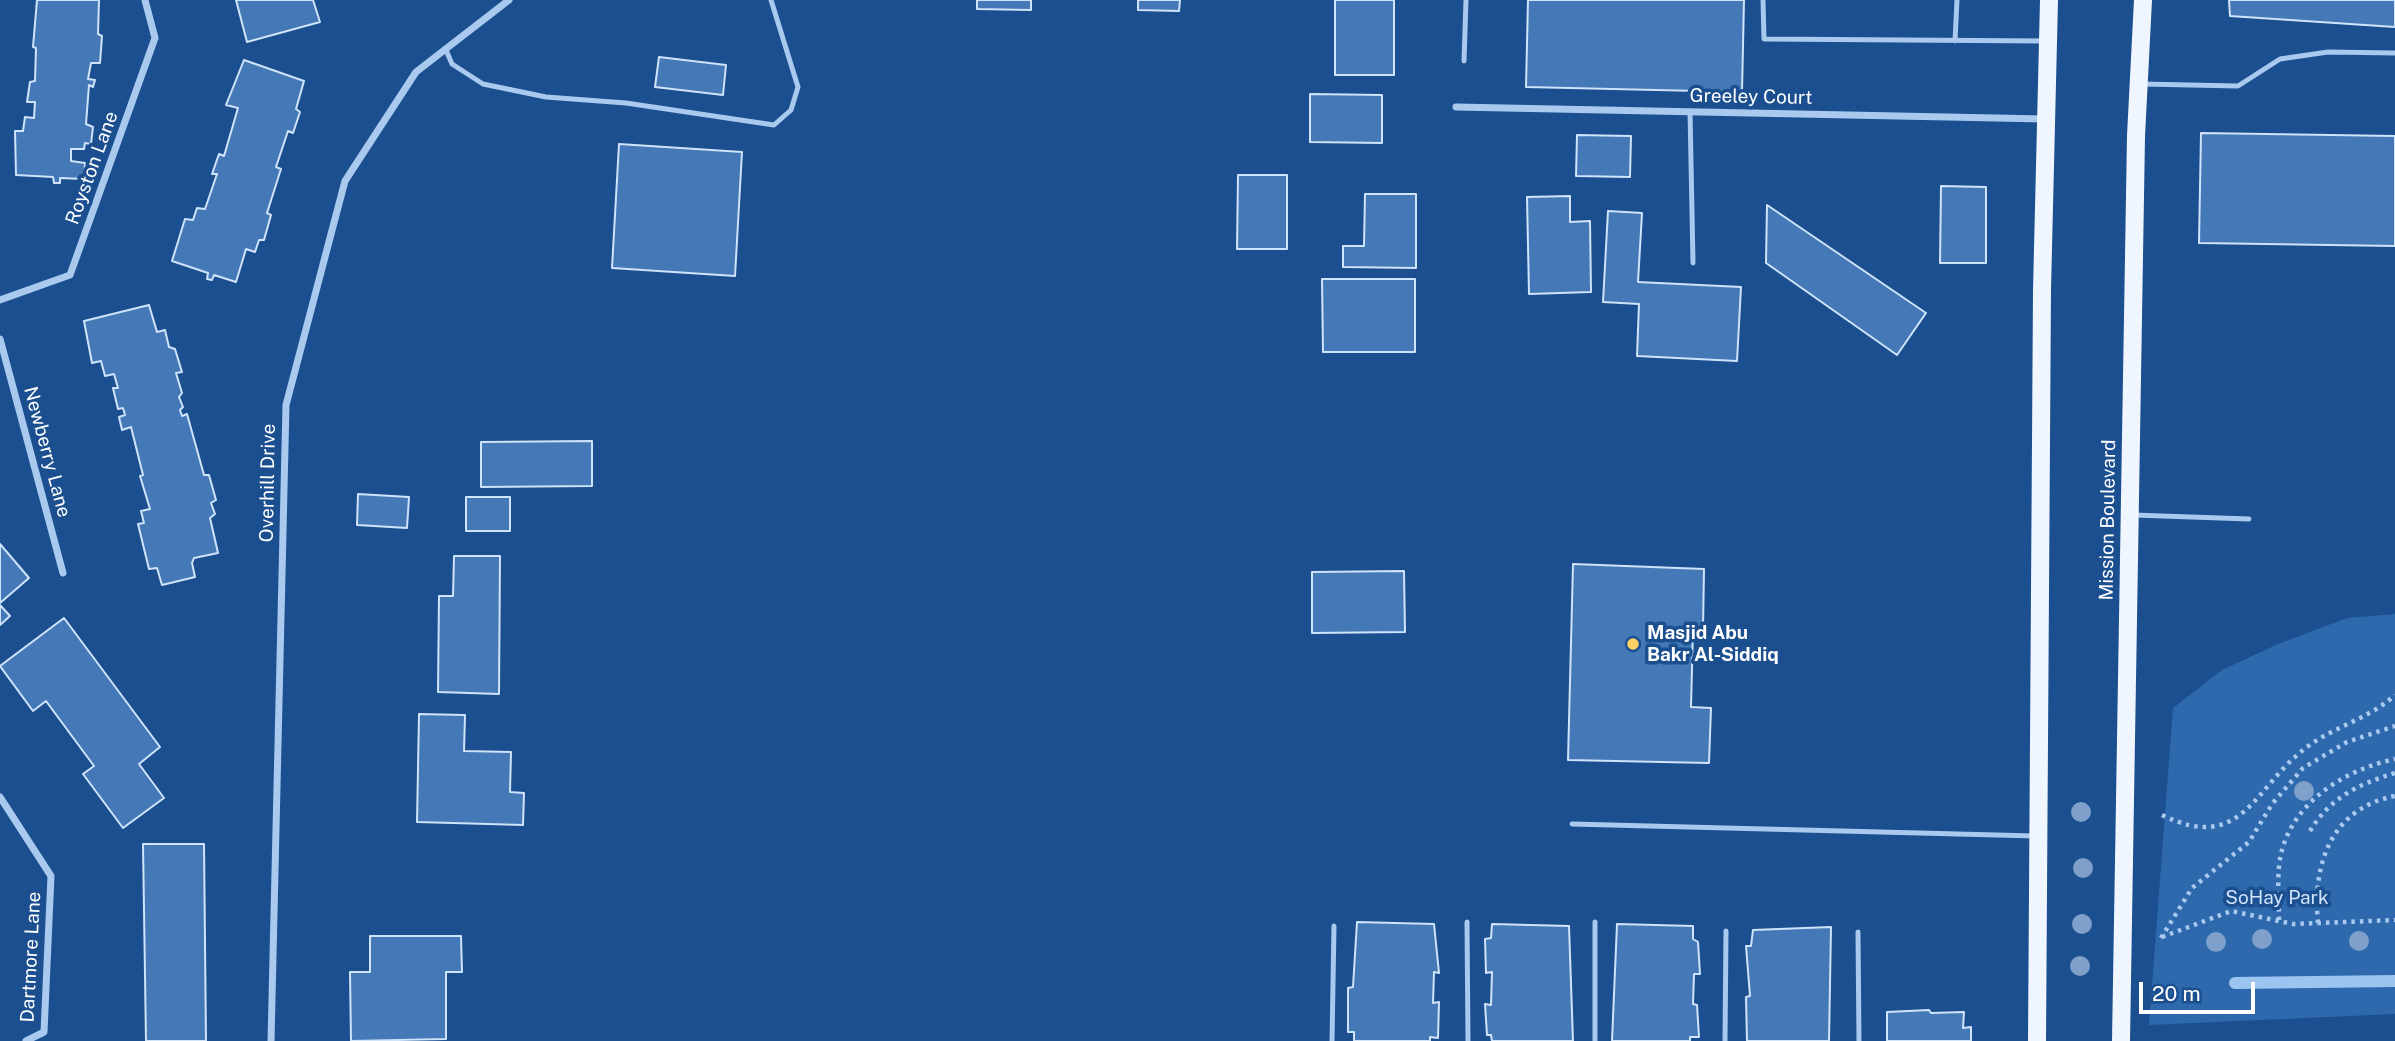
<!DOCTYPE html>
<style>
body{margin:0}
#map{position:relative;width:2395px;height:1041px;overflow:hidden;background:#1b4f8f;font-family:"Public Sans",sans-serif}
canvas{display:block}
.scale{position:absolute;left:2139px;top:982px;width:116px;height:32px;box-sizing:border-box;border:4px solid #fff;border-top:0;padding-left:9px;font-size:21px;line-height:24px;white-space:nowrap;color:#fff;-webkit-text-stroke:5px #1b4f8f;paint-order:stroke}
</style>
<div id="map">
<canvas width="2395" height="1041"></canvas>
<div class="scale">20 m</div>
</div>
<script>
const ctx = document.querySelector('canvas').getContext('2d');
ctx.lineJoin = 'round';
function paint(path, color) {
  ctx.fillStyle = color;
  ctx.fill(path, 'evenodd');
}
function trace(path, color, width, dash) {
  ctx.strokeStyle = color;
  ctx.lineWidth = width;
  ctx.lineCap = dash ? 'butt' : 'round';
  ctx.setLineDash(dash || []);
  ctx.stroke(path);
}
function drawText(font, color, halo, rows, align = 'center') {
  ctx.font = font + ' "Public Sans",sans-serif';
  ctx.lineWidth = 7;
  ctx.setLineDash([]);
  ctx.textBaseline = 'middle';
  ctx.strokeStyle = halo;
  ctx.fillStyle = color;
  for (const [text, x, y, turn = 0] of rows) {
    ctx.save();
    ctx.translate(x, y);
    ctx.rotate((+turn || 0) * Math.PI / 180);
    ctx.textAlign = isNaN(turn) ? turn : align;
    if (halo) ctx.strokeText(text, 0, 0);
    ctx.fillText(text, 0, 0);
    ctx.restore();
  }
}
paint(new Path2D(`
 M2395,614V1014L2149,1025L2173,708L2222,670L2278,644L2347,618Z`), '#2e69ad');
trace(new Path2D(`
 M2235,983L2395,981`), '#9cc4f0', 12);
const building = new Path2D(`
 M37,0H99L98,34L102,36L100,63H91L88,79L95,80L93,87L89,85L86,124L93,127L91,144L85,143L84,149H71V161L85,163L84,179L60,178V183H54L53,177L16,175L15,131H23L25,117L34,118L35,102H27L30,82L35,81L36,48L33,47Z
 M236,0H313L320,22L247,42Z
 M977,0H1031V10L977,9Z
 M1138,0H1180L1179,11L1138,10Z
 M1335,0H1394V75H1335Z
 M1528,0H1744L1742,92L1526,87Z
 M2229,0H2395V27L2230,16Z
 M659,57L726,65L723,95L655,87Z
 M244,60L304,81L296,109L300,112L293,133L288,131L276,167L281,169L267,213L271,215L264,240H259L255,252L246,249L236,282L214,275L212,280L207,279L208,273L172,261L185,219L193,220L197,208L205,209L217,174H212L219,154L224,156L238,108L226,105Z
 M1310,94L1382,95V143L1310,142Z
 M2201,133L2395,136V246L2199,243Z
 M1577,135L1631,136L1630,177L1576,176Z
 M619,144L742,152L735,276L612,268Z
 M1238,175H1287V249H1237Z
 M1941,186L1986,187V263H1940Z
 M1365,194H1416V268L1343,267V246H1364Z
 M1570,196V222L1590,221L1591,292L1529,294L1527,197Z
 M1767,205L1926,313L1897,355L1766,263Z
 M1608,211L1642,213L1638,282L1741,287L1737,361L1637,356L1639,304L1603,302Z
 M1322,279H1415V352H1323Z
 M149,305L157,332L165,330L169,347L175,349L182,372L176,373L182,393L179,397L183,407L180,410L182,416L187,414L204,475H209L216,500L211,503L215,514L210,518L218,553L194,558L192,563L195,577L162,585L157,568L149,569L138,524L144,523L141,511L150,509L140,476L143,475L131,427L122,430L119,417L125,415L123,408L118,409L113,388H118L114,374L105,376L101,361L92,363L84,321Z
 M592,441V486L481,487V442Z
 M358,494L409,497L407,528L357,525Z
 M466,497H510V531H466Z
 M0,544L29,578L0,603Z
 M454,556H500L499,694L438,692L439,596H453Z
 M1573,564L1704,569L1703,630H1693L1691,707L1711,708L1709,763L1568,760Z
 M1404,571L1405,632L1312,633V572Z
 M0,605L10,616L0,625Z
 M64,618L160,747L139,764L164,798L123,828L83,774L94,766L46,701L33,711L0,666Z
 M419,714L465,715L464,751L511,752L510,792L524,793L523,825L417,822Z
 M143,844H204L206,1041H146Z
 M1357,922L1434,924L1439,973L1434,972L1433,1003L1439,1002L1438,1038L1430,1037V1041H1354V1032H1348V988L1353,987Z
 M1492,924L1569,926L1573,1041H1492L1491,1035H1487L1485,1004L1491,1005L1492,972L1486,973L1485,939L1491,938Z
 M1617,924L1693,926V939L1698,942L1700,974H1694L1693,1004L1697,1005L1699,1037H1690V1041H1612Z
 M1831,927L1829,1041H1747L1746,997L1750,996L1746,946H1751L1753,930Z
 M370,936H461L462,972H446V1039L351,1041L350,972H370Z
 M1929,1010L1931,1013L1964,1012L1963,1028L1971,1027V1041H1887V1012Z`);
paint(building, '#4478b7');
trace(building, '#cfe3fa', 2);
trace(new Path2D(`
 M2162,815C2243,855 2254,786 2307,747C2335,726 2369,719 2395,695
 M2310,831C2330,798 2358,784 2395,773
 M2279,920C2279,898 2276,871 2282,850C2296,799 2348,769 2395,759
 M2318,923C2312,865 2331,808 2395,796
 M2162,937L2231,911L2293,924L2395,920
 M2161,938L2192,888L2249,842L2272,804L2303,768L2347,742L2395,726`), '#a9c9ee', 4.5, [3.5, 5]);
trace(new Path2D(`
 M1763,0L1764,39L2043,41
 M1955,41L1957,0
 M446,50L452,64L483,84L546,97L626,103L774,125L791,110L798,87L771,0
 M1464,61L1466,0
 M2142,84L2238,86L2280,59L2328,52L2395,53
 M1690,111L1693,263
 M2133,515L2249,519
 M1572,824L2035,836
 M1467,922L1468,1041
 M1595,922V1041
 M1858,932L1859,1041
 M1332,1041L1334,926
 M1725,1041L1726,931`), '#a9c9ee', 5);
trace(new Path2D(`
 M1456,107L2045,119
 M0,300L70,275L155,38L145,0
 M0,339L63,573
 M0,797L51,876L44,1032L26,1041
 M271,1041L286,405L345,181L416,72L509,0`), '#a9c9ee', 7);
trace(new Path2D(`
 M2037,1041L2042,290L2049,0
 M2121,1041L2136,136L2143,0`), '#f0f6ff', 18);
ctx.fillStyle = '#7ea0ca';
for (const [x, y] of [
 [2304,791],
 [2081,812],
 [2083,868],
 [2082,924],
 [2262,939],
 [2359,941],
 [2216,942],
 [2080,966]
]) {
  ctx.beginPath();
  ctx.arc(x, y, 10, 0, 2 * Math.PI);
  ctx.fill();
}
for (const [x, y, r, color] of [
 [1633,644,7,"#ffd166"]
]) {
  const dot = new Path2D();
  dot.arc(x, y, r, 0, 2 * Math.PI);
  ctx.fillStyle = color;
  ctx.fill(dot);
  trace(dot, '#1b4f8f', 2.5);
}
drawText('19px', '#fff', '#1b4f8f', [
 ["Greeley Court",1751,97,1],
 ["Royston Lane",92,168,-70],
 ["Newberry Lane",47,452,75],
 ["Overhill Drive",268,483,-89],
 ["Mission Boulevard",2108,520,-89],
 ["Dartmore Lane",31,957,-87]
]);
drawText('bold 19px', '#fff', '#1b4f8f', [
 ["Masjid Abu",1647,633],
 ["Bakr Al-Siddiq",1647,655]
], 'left');
drawText('19px', '#cfe3fa', '#1b4f8f', [
 ["SoHay Park",2277,898]
]);
</script>
